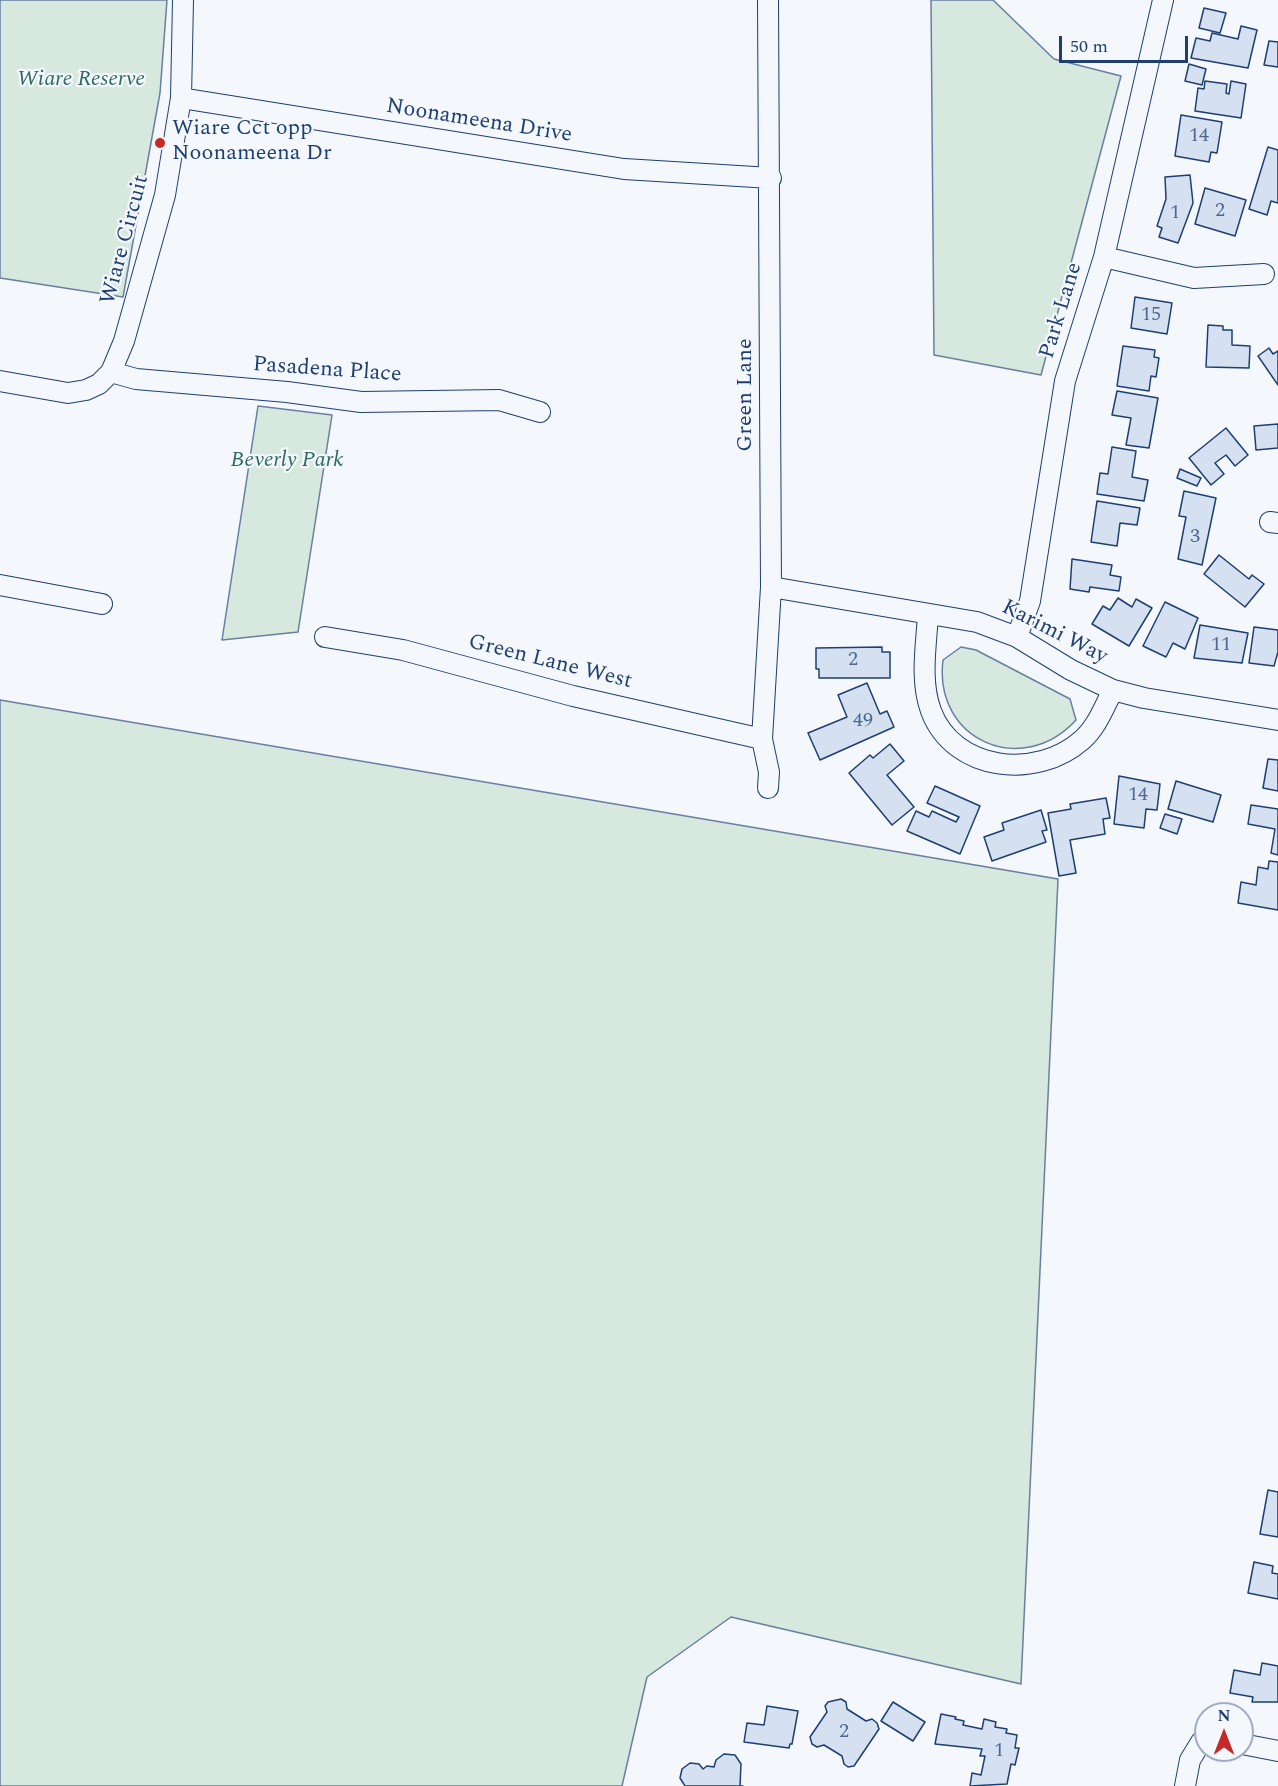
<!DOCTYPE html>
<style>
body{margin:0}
#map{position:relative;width:1278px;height:1786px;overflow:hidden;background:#f4f7fb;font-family:Spectral,serif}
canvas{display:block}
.north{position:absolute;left:1194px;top:1702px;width:60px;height:60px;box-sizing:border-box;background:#f4f7fb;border:2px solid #9eadc5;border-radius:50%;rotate:0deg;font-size:16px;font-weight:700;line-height:24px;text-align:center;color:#1d3f73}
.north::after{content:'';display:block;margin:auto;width:21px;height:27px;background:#c62828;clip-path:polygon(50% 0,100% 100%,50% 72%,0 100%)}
.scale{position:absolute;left:1059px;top:36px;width:129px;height:27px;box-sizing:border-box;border:3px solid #1d3f73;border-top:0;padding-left:8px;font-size:18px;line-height:21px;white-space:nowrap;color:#1d3f73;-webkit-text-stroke:4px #f4f7fb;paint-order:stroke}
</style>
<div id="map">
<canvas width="1278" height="1786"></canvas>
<div class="north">N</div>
<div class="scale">50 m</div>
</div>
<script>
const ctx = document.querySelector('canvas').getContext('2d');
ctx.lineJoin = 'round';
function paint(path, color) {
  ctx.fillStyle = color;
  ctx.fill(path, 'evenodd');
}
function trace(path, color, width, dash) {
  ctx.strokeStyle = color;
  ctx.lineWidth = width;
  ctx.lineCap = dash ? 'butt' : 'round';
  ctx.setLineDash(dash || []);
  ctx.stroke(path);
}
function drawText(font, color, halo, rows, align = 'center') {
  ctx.font = font + ' Spectral,serif';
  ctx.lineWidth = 4.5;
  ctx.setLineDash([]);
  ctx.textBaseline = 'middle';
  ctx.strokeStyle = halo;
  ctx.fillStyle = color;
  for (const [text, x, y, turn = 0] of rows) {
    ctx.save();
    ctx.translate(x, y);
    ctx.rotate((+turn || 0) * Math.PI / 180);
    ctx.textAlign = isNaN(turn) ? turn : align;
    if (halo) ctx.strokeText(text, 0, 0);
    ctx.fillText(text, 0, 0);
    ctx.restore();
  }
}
const green = new Path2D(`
 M0,0H167L160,93L123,297L0,278Z
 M931,0H993L1054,59L1121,76L1041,375L934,355Z
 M258,406L332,415L298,632L222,640Z
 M961,647L976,650L1070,699L1076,720C1022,779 933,740 943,660Z
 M0,700L1058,879L1021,1684L731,1617L647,1677L622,1786H0Z`);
paint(green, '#d7e8df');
trace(green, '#687fa3', 1.5);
const building = new Path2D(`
 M1204,8L1226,13L1220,33L1199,28Z
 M1241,26L1257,30L1248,68L1191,58L1196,38L1210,41L1212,33L1238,39Z
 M1269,41L1278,42V67L1264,65Z
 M1189,64L1206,69L1202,85L1185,81Z
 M1205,81L1227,84L1226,93L1229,94L1231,81L1246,84L1241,118L1195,111L1198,88L1204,89Z
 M1181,115L1222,122L1217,153L1211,152L1209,162L1175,156Z
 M1268,147L1278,150V203L1271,201L1267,215L1249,209Z
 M1190,175L1193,203L1178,243L1159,237L1162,228L1157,226L1166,199L1165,177Z
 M1205,188L1246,200L1235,236L1195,224Z
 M1135,297L1172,303L1167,334L1131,328Z
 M1208,325L1223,326V330H1232V345L1250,346L1249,368L1206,367Z
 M1123,346L1155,350L1154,357L1159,358L1156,377L1151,376L1149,391L1117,386Z
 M1269,348L1273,354L1278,351V385L1258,356Z
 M1117,391L1158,398L1149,448L1126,445L1131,418L1112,415Z
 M1278,424V448L1256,450L1254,426Z
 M1226,428L1248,455L1235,466L1226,455L1215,463L1224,474L1211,485L1189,458Z
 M1112,447L1136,451L1132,477L1148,480L1144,501L1097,494L1100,473L1108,474Z
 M1180,469L1201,478L1197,486L1177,478Z
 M1184,491L1216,498L1202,565L1178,559L1186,517L1179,516Z
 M1097,501L1140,508L1137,525L1120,523L1117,546L1091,542Z
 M1219,555L1249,579L1252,575L1264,584L1245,607L1204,574Z
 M1072,559L1112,565L1110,575L1121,577L1119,591L1090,587L1089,592L1070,589Z
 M1118,598L1132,607L1136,599L1152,608L1129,646L1092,624L1103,606L1110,610Z
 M1165,602L1198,618L1185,649L1173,643L1166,657L1143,646Z
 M1200,625L1248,633L1242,663L1194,658Z
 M1254,627L1278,630V652L1274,666L1249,663Z
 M882,647V652H890V678H819V669H816V648Z
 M867,683L880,714L887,711L894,727L820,760L808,733L847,717L838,695Z
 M890,744L904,761L887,775L914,807L892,825L849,773L870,755L873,758Z
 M1268,759L1278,760V791L1263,788Z
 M1119,776L1160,784L1157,810L1146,809L1144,828L1114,824Z
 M1176,781L1221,795L1213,822L1168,809Z
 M935,786L980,806L960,854L907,831L916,811L929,817L932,811L956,822L959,817L927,803Z
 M1106,798L1110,818L1103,819L1105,834L1070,840L1076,873L1059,876L1048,813L1071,809L1070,804Z
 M1251,805L1278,809V855L1271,853L1275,829L1248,824Z
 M1041,810L1047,830L1042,831L1046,842L992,861L984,837L1004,830L1002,823Z
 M1165,814L1182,819L1177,834L1160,828Z
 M1269,861L1278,862V910L1238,903L1241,882L1256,885L1258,867L1268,869Z
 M1268,1490L1278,1492V1537L1260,1534Z
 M1254,1562L1273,1566L1272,1573L1278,1574V1599L1248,1593Z
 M1262,1663L1278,1666V1702H1252L1253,1697L1230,1693L1234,1670L1260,1675Z
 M841,1699L846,1702L847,1709L866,1721L872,1719L877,1723L879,1729L854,1766L848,1767L844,1764L842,1756L824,1745L817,1747L812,1744L810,1737L827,1712L825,1706L828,1702Z
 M893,1702L925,1722L913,1741L881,1721Z
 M767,1706L798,1711L792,1744H790L789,1748L744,1742L747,1723L764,1725Z
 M941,1714L956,1717L955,1719L964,1721L963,1725L982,1729L984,1719L996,1722L995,1727L1007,1729L1006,1733L1017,1735L1015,1748H1019L1015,1765L1011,1764L1007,1784L970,1786L972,1773L981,1775L985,1756H980L982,1749L935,1744Z
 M724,1754L735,1755L741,1764L740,1786H743H685L680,1778L682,1769L690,1763L699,1764L703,1769L707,1766L714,1767L716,1760Z`);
paint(building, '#d5e0f0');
trace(building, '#1d3f73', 1.5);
const minor = new Path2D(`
 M768,0L771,587L762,739L769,772L768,788
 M181,98L624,169L771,178
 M1104,257L1194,278L1264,274
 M111,372L136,379L287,392L361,402L499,400L540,412
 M0,381L68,393L86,390L99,384L111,372L124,341L165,195L181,98L183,0
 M1270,522L1278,523
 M0,585L102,604
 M771,587L977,622L1017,637L1071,670L1113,690L1144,698L1278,720
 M928,615C926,647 920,681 931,711C954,772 1037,780 1082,740C1097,727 1104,707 1113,690
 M325,637L403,650L573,696L762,739
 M1017,637L1030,601L1065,381L1104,257L1163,0
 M1242,1744L1278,1751
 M1185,1786L1190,1760L1201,1742H1206`);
trace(minor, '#1d3f73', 22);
trace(minor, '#f4f7fb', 20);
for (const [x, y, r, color] of [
 [160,143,6,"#c62828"]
]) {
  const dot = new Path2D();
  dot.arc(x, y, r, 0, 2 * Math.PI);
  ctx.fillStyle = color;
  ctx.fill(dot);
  trace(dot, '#f4f7fb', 2);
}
drawText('20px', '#4b6792', null, [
 ["14",1199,137],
 ["2",1220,212],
 ["1",1175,214],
 ["15",1151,316],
 ["3",1195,538],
 ["11",1221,646],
 ["2",853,661],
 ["49",863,722],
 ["14",1138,796],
 ["2",844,1733],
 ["1",999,1752]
]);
drawText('italic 22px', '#2c6c60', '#f4f7fb', [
 ["Wiare Reserve",81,81],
 ["Beverly Park",287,462]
]);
drawText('22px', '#1d3f73', '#f4f7fb', [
 ["Noonameena Drive",479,122,9],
 ["Wiare Circuit",126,240,-75],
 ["Park Lane",1062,311,-73],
 ["Pasadena Place",327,371,4],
 ["Green Lane",747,395,-90],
 ["Karimi Way",1054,633,27],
 ["Green Lane West",550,663,14]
]);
drawText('22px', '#1d3f73', '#f4f7fb', [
 ["Wiare Cct opp",172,130],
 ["Noonameena Dr",172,155]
], 'left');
</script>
